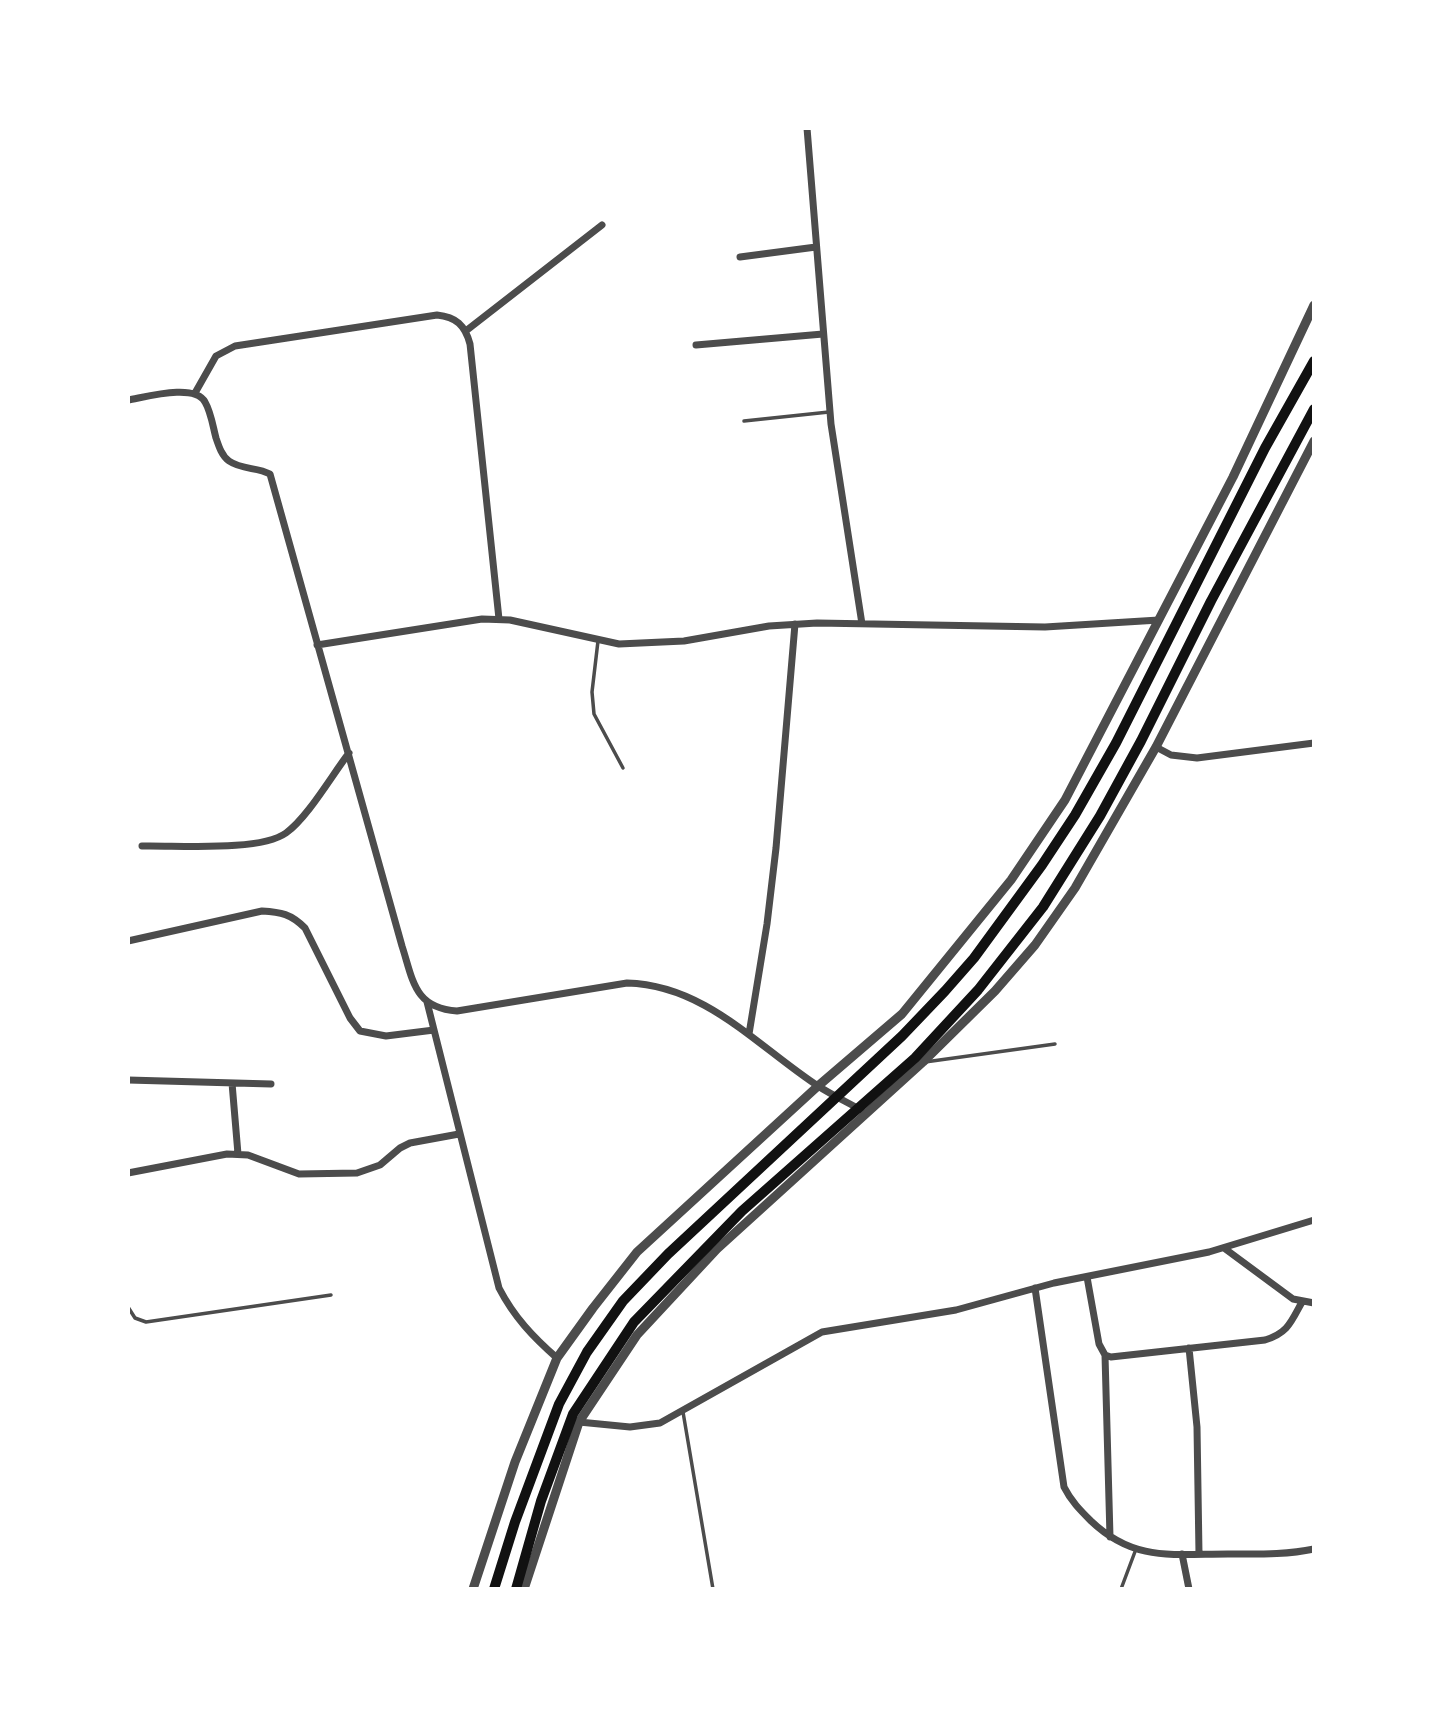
<!DOCTYPE html>
<style>
body{margin:0}
#map{position:relative;width:1442px;height:1717px;overflow:hidden;background:#fff;font-family:"Exo 2",sans-serif}
canvas{display:block}
.frame{position:absolute;inset:0;border:130px solid #fff;pointer-events:none}
</style>
<div id="map">
<canvas width="1442" height="1717"></canvas>
<div class="frame"></div>
</div>
<script>
const ctx = document.querySelector('canvas').getContext('2d');
ctx.lineJoin = 'round';
function trace(path, color, width, dash) {
  ctx.strokeStyle = color;
  ctx.lineWidth = width;
  ctx.lineCap = dash ? 'butt' : 'round';
  ctx.setLineDash(dash || []);
  ctx.stroke(path);
}
trace(new Path2D(`
 M744,421L829,412
 M598,641L592,692L594,714L623,768
 M925,1062L1055,1044
 M128,1307L135,1318L146,1322L331,1295
 M683,1412L713,1589
 M1121,1589L1136,1549`), '#4c4c4c', 3.5);
trace(new Path2D(`
 M807,128L831,424L862,624
 M740,257L816,247
 M467,330L602,225
 M696,345L823,334
 M195,393L216,356L235,346L437,315C456,317 465,325 470,344L499,619
 M128,400C146,397 195,383 205,402C211,412 213,427 216,438C219,447 222,456 229,461C242,470 257,467 270,474L402,946C413,980 414,1008 457,1011L627,983C705,985 757,1046 818,1086C832,1095 847,1102 861,1110
 M317,645L482,619L510,620L619,644L684,641L769,626L817,623L1045,627L1159,620
 M1156,747L1171,755L1197,758L1314,743
 M142,846C177,845 259,852 286,833C308,817 332,775 349,753
 M128,941L262,911C281,912 291,914 305,928L350,1018L360,1031L386,1036L434,1030
 M427,1002L499,1288C514,1317 533,1337 557,1358
 M749,1034L767,924L776,848L795,624
 M128,1080L271,1084
 M232,1083L238,1154
 M128,1173L227,1154L248,1155L299,1174L357,1173L380,1165L400,1148L410,1143L459,1134
 M1224,1248L1293,1299L1314,1303
 M1087,1277L1099,1344L1105,1355L1111,1357L1265,1340C1288,1333 1291,1322 1302,1302
 M1035,1288L1064,1487C1071,1501 1080,1510 1091,1521C1134,1562 1173,1554 1228,1554C1257,1554 1286,1555 1314,1549
 M1189,1348L1197,1427L1199,1554
 M1105,1355L1110,1537
 M579,1422L630,1427L660,1423L822,1332L956,1310L1054,1283L1209,1252L1314,1220
 M1182,1554L1189,1589`), '#4c4c4c', 7);
trace(new Path2D(`
 M473,1589L515,1462L557,1358L593,1308L637,1252L818,1086L902,1014L1011,880L1065,800L1233,477L1314,305
 M524,1589L579,1422L637,1335L717,1249L923,1062L995,991L1035,945L1075,888L1156,747L1314,441`), '#4c4c4c', 9);
trace(new Path2D(`
 M494,1589L515,1522L559,1404L587,1352L623,1301L668,1254L902,1036L945,991L974,958L1042,865L1075,815L1116,743L1265,448L1314,361
 M516,1589L541,1501L573,1414L634,1322L742,1211L915,1058L978,990L1043,907L1100,816L1141,741L1211,601L1314,409`), '#111', 10);
</script>
